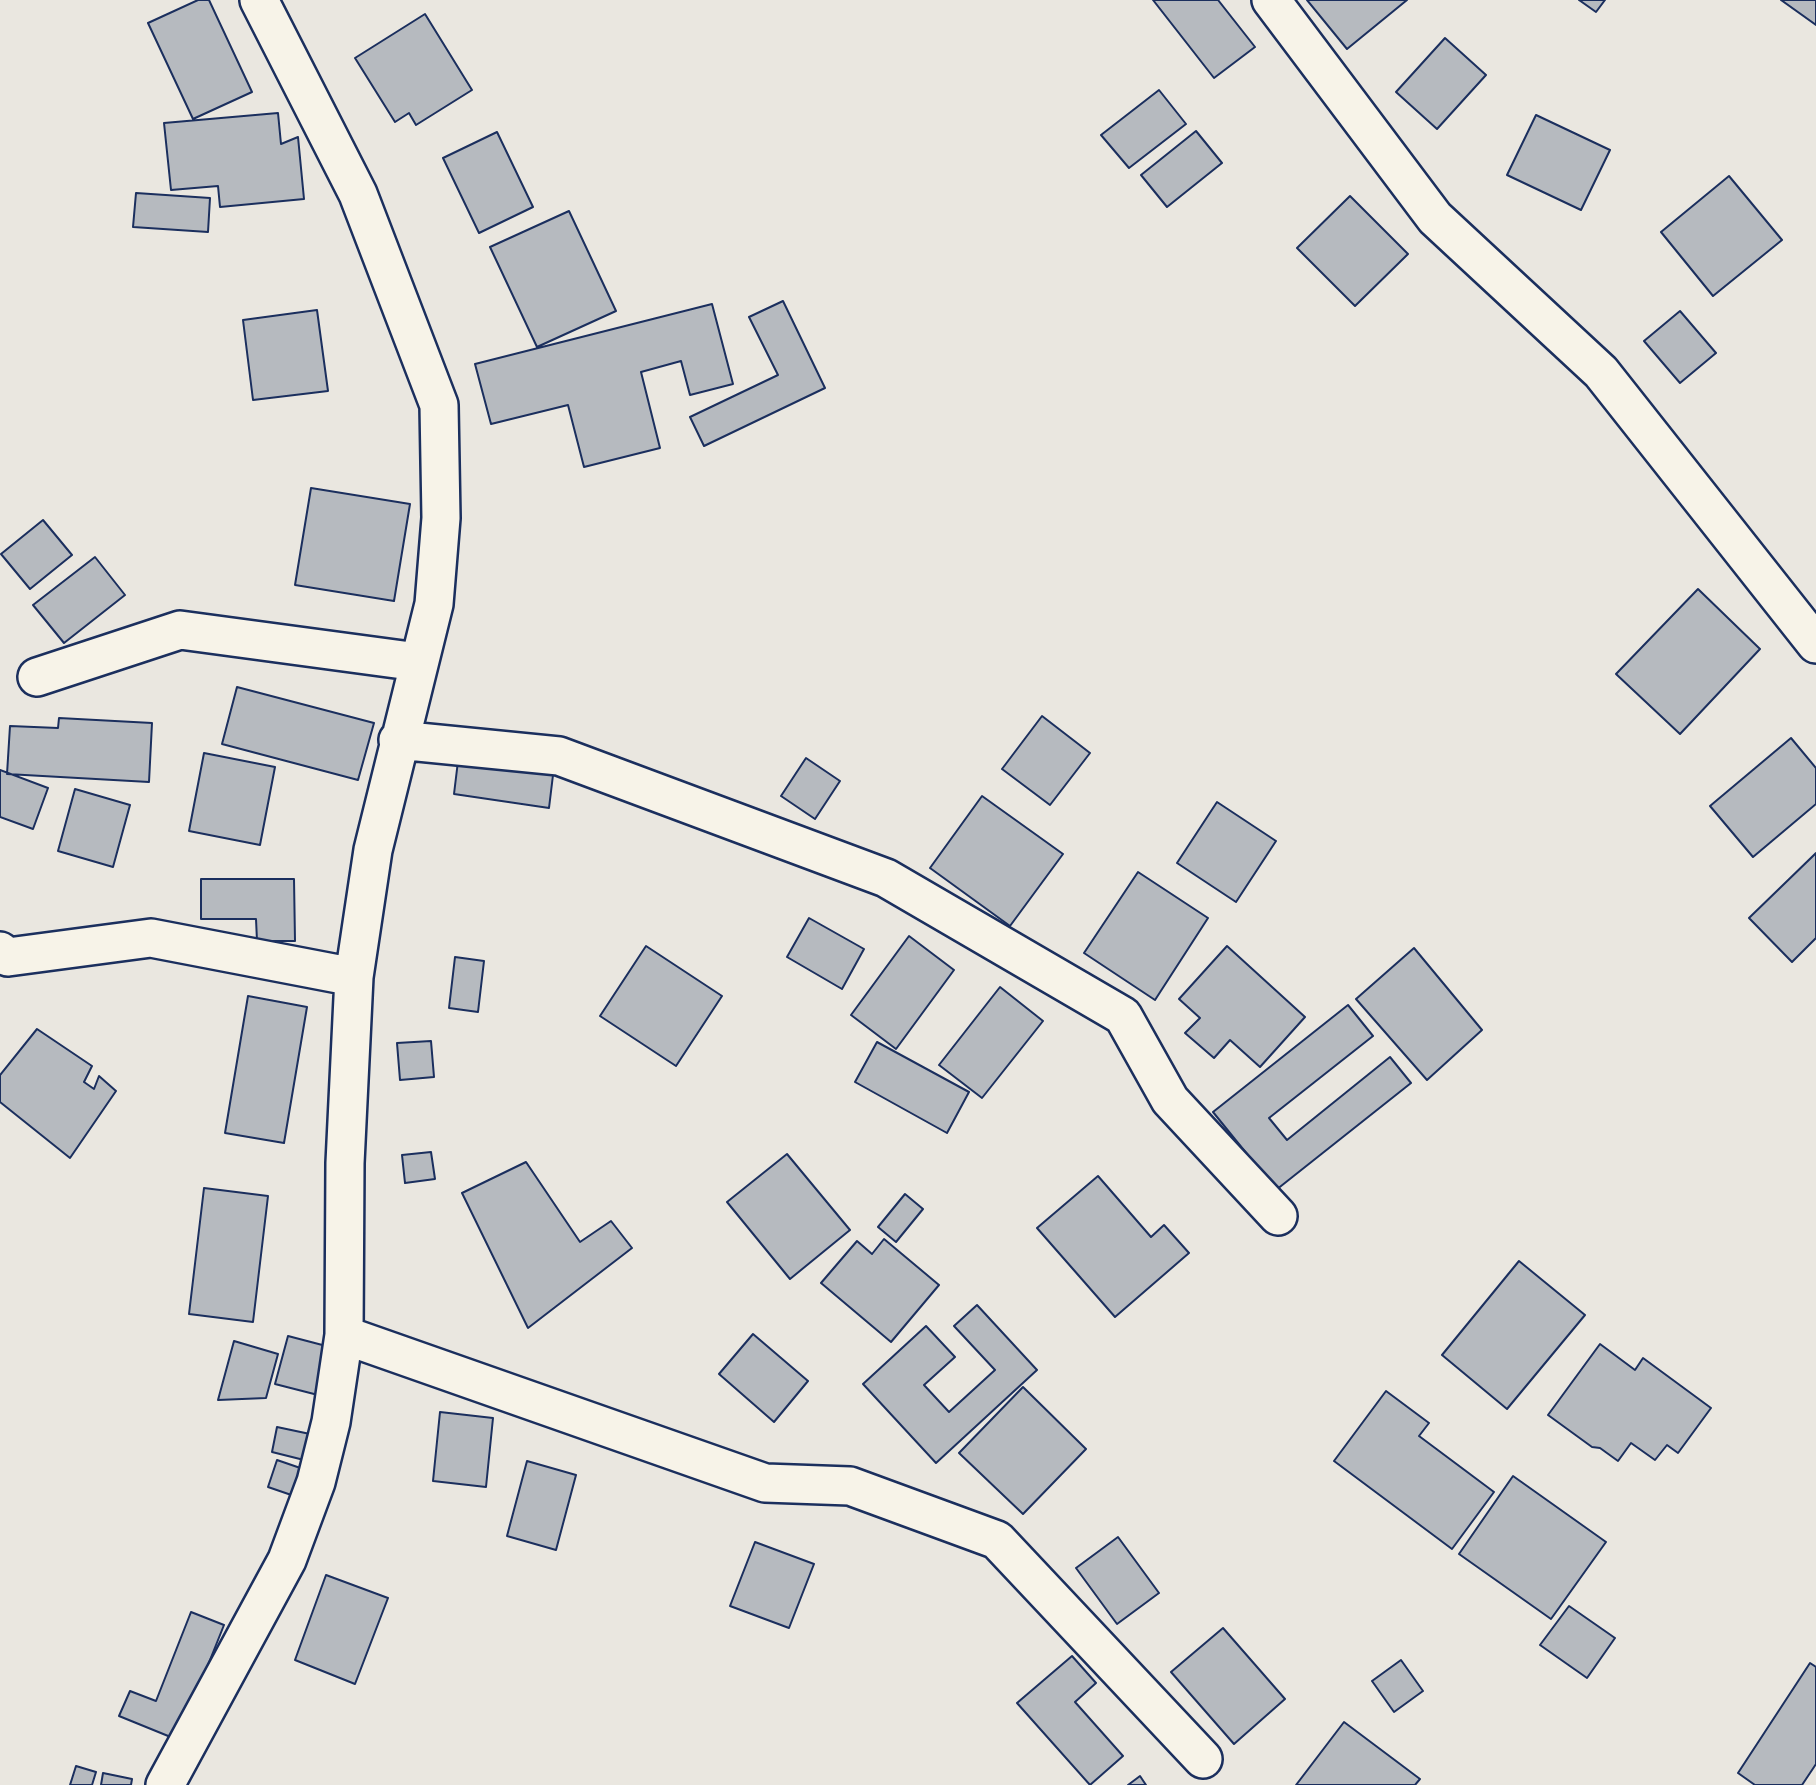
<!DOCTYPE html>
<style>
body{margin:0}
canvas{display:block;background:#eae7e0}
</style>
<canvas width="1816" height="1785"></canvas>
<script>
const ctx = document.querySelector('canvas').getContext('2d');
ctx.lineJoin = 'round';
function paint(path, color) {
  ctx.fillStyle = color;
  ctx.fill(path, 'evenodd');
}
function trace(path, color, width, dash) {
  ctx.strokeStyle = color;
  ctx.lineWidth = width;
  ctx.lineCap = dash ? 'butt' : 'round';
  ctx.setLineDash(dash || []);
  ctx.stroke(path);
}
const building = new Path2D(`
 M198,0H209L252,92L193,119L148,23Z
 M1153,0H1218L1255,47L1214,78Z
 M1307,0H1407L1347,49Z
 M1579,0H1605L1596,12Z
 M1781,0H1816V25Z
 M425,14L472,90L416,125L409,113L395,122L355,58Z
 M1445,38L1486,75L1437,129L1396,92Z
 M1159,90L1186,124L1129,168L1101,135Z
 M278,113L281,144L298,137L304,199L220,207L218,186L171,190L164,123Z
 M1536,115L1610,150L1581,210L1507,175Z
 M1196,131L1222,163L1167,207L1141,175Z
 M497,132L533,207L479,233L443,158Z
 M1729,176L1782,240L1713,296L1661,232Z
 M136,193L210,198L208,232L133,227Z
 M1350,196L1408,254L1355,306L1297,248Z
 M569,211L616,311L537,347L490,247Z
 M783,301L825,388L704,446L690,417L778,375L749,317Z
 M712,304L733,384L690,395L681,361L641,372L660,448L584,467L568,405L491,424L475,364Z
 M317,310L328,391L253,400L243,320Z
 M1680,311L1716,353L1680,383L1644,341Z
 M311,488L410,504L394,601L295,585Z
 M43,520L72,555L30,589L1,554Z
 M95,557L125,595L64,643L33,605Z
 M1698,589L1760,649L1680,734L1616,674Z
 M237,687L374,723L358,780L222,744Z
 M1042,716L1090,753L1050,805L1002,769Z
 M59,718L152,723L149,782L7,774L10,726L58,728Z
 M1791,738L1816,768V804L1753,857L1710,806Z
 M204,753L275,767L260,845L189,831Z
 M806,758L840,781L815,819L781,796Z
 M458,761L553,775L549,808L454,794Z
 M0,770L48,788L33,829L0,817Z
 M75,789L130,805L113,867L58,851Z
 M982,796L1063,854L1010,926L930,868Z
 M1217,802L1276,841L1236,902L1177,863Z
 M1816,853V938L1792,962L1749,918Z
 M1138,872L1208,918L1155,1000L1084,953Z
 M201,879H294L295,941H257L256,919H201Z
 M809,918L864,949L842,989L787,957Z
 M909,936L954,970L896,1049L851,1015Z
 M646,946L722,996L676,1066L600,1016Z
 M1227,946L1305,1017L1260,1067L1230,1040L1214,1058L1185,1033L1200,1018L1179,999Z
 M1414,948L1482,1030L1427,1080L1356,999Z
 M455,957L484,961L478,1012L449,1008Z
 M1000,987L1043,1021L982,1098L939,1065Z
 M248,996L307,1007L284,1143L225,1133Z
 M1348,1005L1373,1036L1269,1118L1287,1140L1390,1057L1411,1083L1276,1190L1213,1112Z
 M37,1029L92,1066L84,1082L94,1089L99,1076L116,1091L70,1158L0,1102V1075Z
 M431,1041L434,1077L400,1080L397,1043Z
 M877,1042L969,1092L947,1133L855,1082Z
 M431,1152L435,1179L405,1183L402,1155Z
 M787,1154L850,1230L790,1279L727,1202Z
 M526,1162L580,1242L611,1221L632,1248L528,1328L462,1193Z
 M1098,1176L1151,1237L1164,1225L1189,1253L1115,1317L1037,1228Z
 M204,1188L268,1196L253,1322L189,1314Z
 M905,1194L923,1209L896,1242L878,1227Z
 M884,1239L939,1285L891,1342L821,1283L857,1241L872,1254Z
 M1519,1261L1585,1315L1507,1409L1442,1355Z
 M977,1305L1037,1370L936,1463L863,1384L926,1326L955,1357L924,1385L949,1412L995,1370L954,1326Z
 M753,1334L808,1381L774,1422L719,1374Z
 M288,1336L330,1347L318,1395L275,1384Z
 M234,1341L278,1354L266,1398L218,1400Z
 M1600,1344L1635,1370L1643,1358L1711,1408L1678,1453L1667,1445L1655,1460L1631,1443L1618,1461L1600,1448L1592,1447L1548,1415Z
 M1023,1387L1086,1449L1023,1514L959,1453Z
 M1386,1391L1429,1423L1419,1436L1494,1492L1452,1549L1334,1461Z
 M440,1412L493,1418L486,1487L433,1481Z
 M277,1427L310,1434L304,1460L272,1452Z
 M277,1460L312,1472L303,1499L268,1487Z
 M527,1461L576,1475L556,1550L507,1536Z
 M1513,1476L1606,1542L1551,1619L1459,1554Z
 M1118,1537L1159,1593L1117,1624L1076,1568Z
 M755,1542L814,1564L789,1628L730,1606Z
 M326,1575L388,1598L355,1684L295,1660Z
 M1569,1606L1615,1638L1587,1678L1540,1645Z
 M191,1612L224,1625L178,1740L119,1716L130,1691L156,1701Z
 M1223,1628L1285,1699L1234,1744L1171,1672Z
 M1072,1656L1096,1683L1075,1702L1123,1756L1090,1785L1017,1703Z
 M1401,1660L1423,1691L1394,1712L1372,1681Z
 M1810,1663L1816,1667V1764L1802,1785H1755L1738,1773Z
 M1344,1722L1420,1779L1415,1785H1296Z
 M76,1766L96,1772L92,1785H70Z
 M103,1773L132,1779L131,1785H101Z
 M1140,1776L1146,1785H1128Z`);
paint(building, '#b6babf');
trace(building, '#1b2f5e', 2);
const minor = new Path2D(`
 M1271,0L1435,218L1601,372L1816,644
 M37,677L180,630L418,662
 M398,740L559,756L886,878L1123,1016L1170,1100L1278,1216
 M0,951L8,957L151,938L354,977
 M344,1335L765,1483L850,1486L997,1540L1203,1759
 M165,1785L287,1560L316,1482L331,1422L344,1335L345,1163L354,977L373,850L434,604L441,518L439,405L358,194L259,0`);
trace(minor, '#1b2f5e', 42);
trace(minor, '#f7f3e8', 37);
</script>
